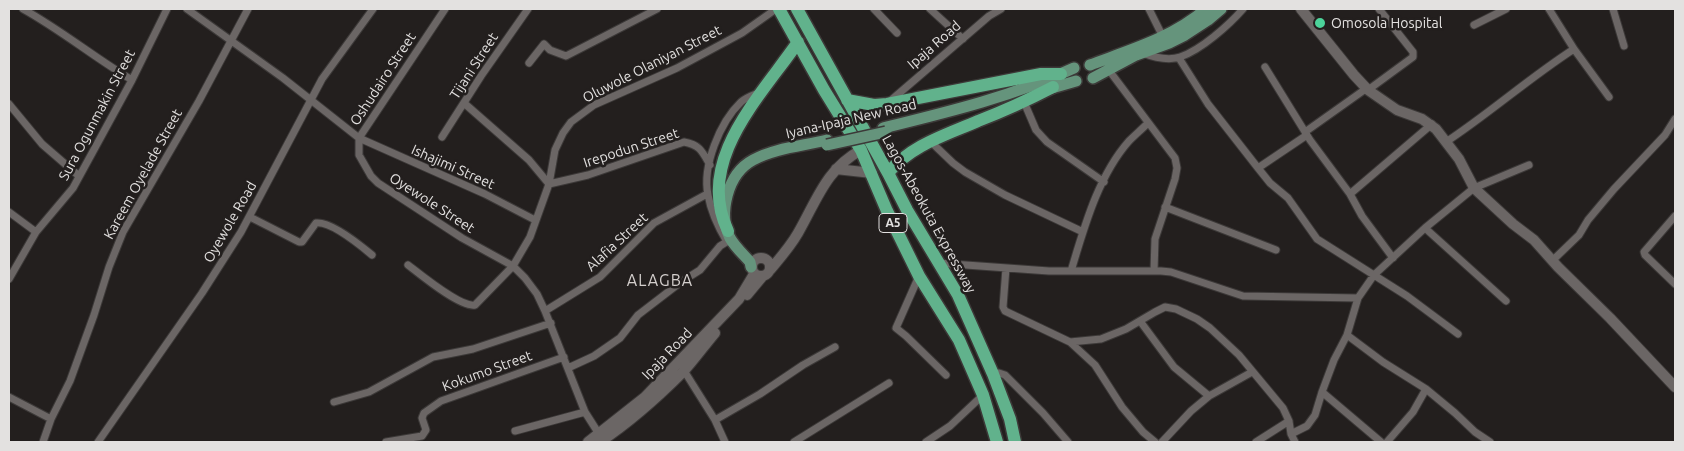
<!DOCTYPE html>
<style>
body{margin:0}
#map{position:relative;width:1684px;height:451px;overflow:hidden;background:#231f1e;font-family:Ubuntu,sans-serif}
canvas{display:block}
.frame{position:absolute;inset:0;border:10px solid #e3e1e0;pointer-events:none}
</style>
<div id="map">
<canvas width="1684" height="451"></canvas>
<div class="frame"></div>
</div>
<script>
const ctx = document.querySelector('canvas').getContext('2d');
ctx.lineJoin = 'round';
function trace(path, color, width, dash) {
  ctx.strokeStyle = color;
  ctx.lineWidth = width;
  ctx.lineCap = dash ? 'butt' : 'round';
  ctx.setLineDash(dash || []);
  ctx.stroke(path);
}
function drawText(font, color, halo, rows, align = 'center') {
  ctx.font = font + ' Ubuntu,sans-serif';
  ctx.lineWidth = 5;
  ctx.setLineDash([]);
  ctx.textBaseline = 'middle';
  ctx.strokeStyle = halo;
  ctx.fillStyle = color;
  for (const [text, x, y, turn = 0] of rows) {
    ctx.save();
    ctx.translate(x, y);
    ctx.rotate((+turn || 0) * Math.PI / 180);
    ctx.textAlign = isNaN(turn) ? turn : align;
    if (halo) ctx.strokeText(text, 0, 0);
    ctx.fillText(text, 0, 0);
    ctx.restore();
  }
}
const street = new Path2D(`
 M23,9C61,30 95,58 132,80
 M187,9L283,78L359,138V155L371,176L378,183L462,238L513,266L525,278L537,294L545,311L585,412L599,434
 M445,9L359,138L485,194L535,220
 M874,9L897,33
 M930,9L963,39
 M1149,9L1163,37
 M1549,9L1574,49L1609,97
 M1613,9L1624,46
 M1474,25L1506,9
 M1142,53C1153,57 1168,61 1180,57C1201,50 1229,25 1243,9
 M1179,58L1208,104L1258,168L1270,183L1288,198L1317,239L1407,296L1458,334
 M529,63L544,44L550,50L566,56L657,9
 M1265,67L1310,140L1350,194L1362,216L1393,258
 M1108,69L1175,158L1177,168L1175,179L1155,239L1154,271
 M1368,90L1413,57V52L1379,9
 M889,102L989,16L1001,9
 M1024,102L1036,130L1047,142L1104,182
 M464,103L529,160L549,184L588,175L684,142C700,145 702,151 710,165
 M9,104L42,144L79,176
 M1305,132L1367,88
 M442,137L481,76L528,9
 M930,141L953,163L965,172L1005,195L1083,232
 M1446,142C1490,113 1529,78 1574,49
 M1258,168L1307,135
 M1350,194L1432,124
 M1165,207L1276,250
 M9,212L36,232
 M1675,216L1644,252L1645,255L1675,284
 M250,217L299,242H302L316,223C331,221 360,245 372,255
 M1425,228L1506,301
 M727,242C718,227 711,212 708,195C702,166 720,122 741,102C745,98 753,95 758,93
 M1552,261L1579,235L1588,220L1614,189L1665,135L1675,119
 M938,263L1049,271H1161L1171,272L1243,296L1358,298L1374,275L1425,228L1474,188L1529,165
 M408,265C421,275 461,308 475,305L513,266L530,237L549,184L555,150L563,133L571,122L594,105L677,68L742,33L776,9
 M1006,268L1003,307L1005,311L1070,342L1101,339L1126,329L1155,312L1165,307L1176,309L1197,319L1210,328L1239,355L1283,408L1289,421L1291,434L1295,442
 M1071,271C1084,228 1098,176 1129,141C1135,135 1142,129 1148,123
 M919,276L896,328L906,336L946,375
 M9,279L36,232L73,188L132,80L167,9
 M545,311L600,277L654,223L707,194
 M1140,321L1174,367L1209,396
 M1347,335L1383,362L1426,389L1455,413L1475,432L1490,442
 M1070,342L1095,365L1122,407L1143,432L1155,442
 M568,368L594,356L620,338L638,315L681,282L700,270L720,246L731,239
 M683,369L715,420L725,442
 M993,374L999,373L1005,375L1043,413L1068,442
 M1322,392L1381,442
 M9,397L51,419
 M334,402L369,392L433,357L473,349L551,323
 M715,420L760,394L803,365L835,347
 M515,431L585,412
 M1291,434L1307,426L1315,415L1322,392L1334,360L1347,335L1358,298
 M43,442L51,419L70,381L94,315L109,267L123,232L199,101L248,9
 M98,442L202,293L241,232L322,79L373,9
 M386,442L422,436L426,430L422,418L424,413L441,401L564,357
 M794,442L889,383
 M926,442L950,426L983,395
 M1162,442L1191,411L1209,396L1252,372
 M1256,442L1289,421
 M1387,442L1413,412L1426,389`);
const secondary = new Path2D(`
 M1301,9L1354,75L1368,90L1397,110L1422,119L1436,129L1459,159L1474,188L1513,224L1534,240L1558,267L1610,318L1675,387
 M836,169L872,173
 M752 267a9 9 0 1 1 18 0a9 9 0 1 1-18 0Z
 M770,270C780,258 790,247 798,233C817,200 826,169 861,150
 M747,295L762,277
 M588,442L645,397L739,299L754,274
 M600,442C630,422 658,397 683,372C694,360 704,346 715,333`);
const primary = new Path2D(`
 M1090,65C1130,50 1172,38 1206,9
 M1093,78L1136,55L1169,43L1185,35L1208,20L1221,9
 M1045,90L1076,81
 M883,128C948,112 1014,96 1074,68
 M751,267L750,262C744,255 735,247 730,238C718,214 727,174 753,160C775,148 803,146 827,140`);
const highway = new Path2D(`
 M779,9L824,90L861,150L887,211L919,276L959,340L983,395L997,442
 M797,9L888,173L907,210L958,295L993,374L1010,419L1015,442
 M847,100L874,105L887,104L1041,74H1061
 M888,173C911,145 946,135 978,121C1004,111 1028,100 1053,87
 M728,231C694,161 761,96 798,42`);
trace(street, '#3c3938', 9);
trace(secondary, '#3c3938', 12);
trace(primary, '#3c3938', 14);
trace(highway, '#3c3938', 15);
trace(street, '#6b6665', 7);
trace(secondary, '#6b6665', 10);
trace(primary, '#65947c', 11);
trace(highway, '#61b28c', 12);
const primaryBridge = new Path2D(`
 M827,145L886,132`);
trace(primaryBridge, '#3c3938', 14, []);
trace(primaryBridge, '#65947c', 11);
for (const [x, y, r, color] of [
 [1320,23,6,"#4cd39a"]
]) {
  const dot = new Path2D();
  dot.arc(x, y, r, 0, 2 * Math.PI);
  ctx.fillStyle = color;
  ctx.fill(dot);
  trace(dot, '#231f1e', 2);
}
for (const [x, y, w] of [
 [893,223,28]
]) {
  const box = new Path2D();
  box.roundRect(x - w / 2, y - 9.5, w, 19, 4);
  ctx.fillStyle = '#231f1e';
  ctx.fill(box);
  trace(box, '#e3e1e0', 1);
}
drawText('bold 12px', '#e3e1e0', null, [
 ["A5",893,223]
]);
drawText('14px', '#e3e1e0', '#231f1e', [
 ["Omosola Hospital",1331,23]
], 'left');
drawText('14px', '#e3e1e0', '#231f1e', [
 ["Ipaja Road",934,45,-41],
 ["Oluwole Olaniyan Street",652,64,-27],
 ["Tijani Street",474,66,-57],
 ["Oshudairo Street",383,79,-57],
 ["Sura Ogunmakin Street",97,115,-62],
 ["Iyana-Ipaja New Road",851,119,-13],
 ["Irepodun Street",631,148,-18],
 ["Ishajimi Street",453,167,24],
 ["Kareem Oyelade Street",143,174,-61],
 ["Oyewole Street",432,203,33],
 ["Lagos-Abeokuta Expressway",929,214,61],
 ["Oyewole Road",230,222,-60],
 ["Alafia Street",617,242,-43],
 ["Ipaja Road",667,354,-46],
 ["Kokumo Street",487,371,-20]
]);
ctx.letterSpacing = '1px';
drawText('16px', '#d3cecc', '#231f1e', [
 ["ALAGBA",660,281]
]);
ctx.letterSpacing = '0px';
</script>
